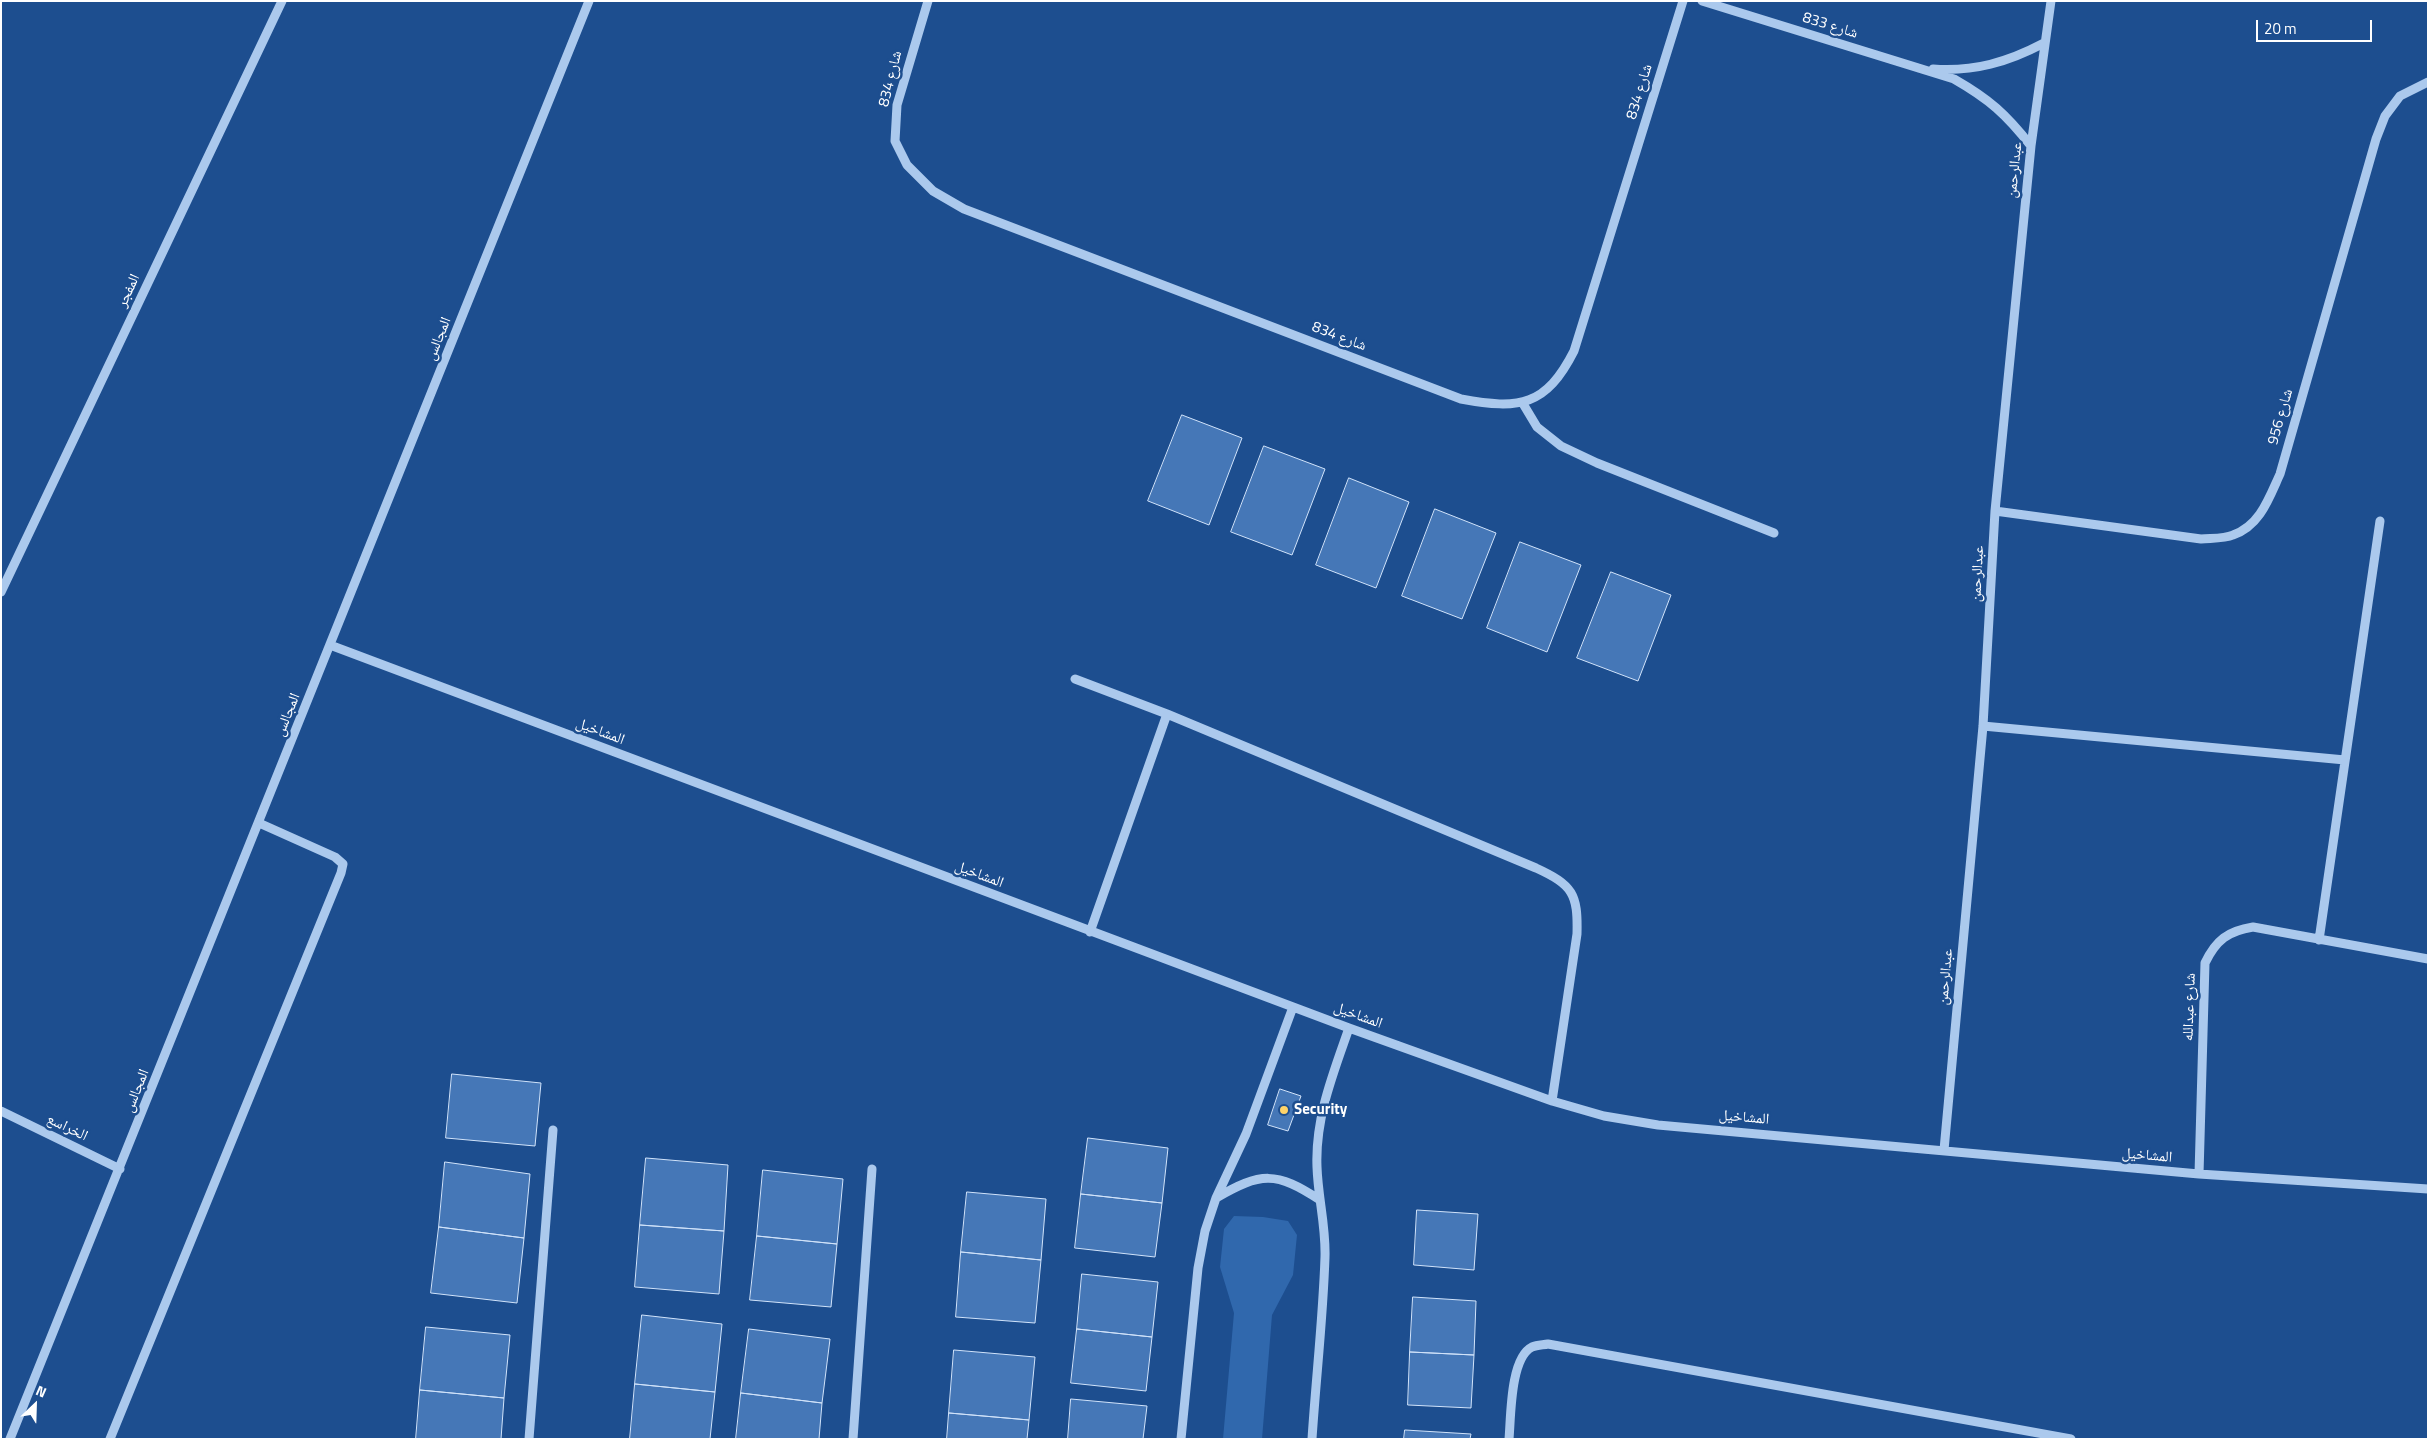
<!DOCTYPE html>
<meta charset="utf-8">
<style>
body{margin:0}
#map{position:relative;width:2429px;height:1440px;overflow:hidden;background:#1d4e8f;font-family:"Titillium Web",sans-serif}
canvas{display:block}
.frame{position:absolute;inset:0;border:2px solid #fff;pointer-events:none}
.north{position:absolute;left:10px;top:1380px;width:50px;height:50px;-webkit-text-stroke:4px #1d4e8f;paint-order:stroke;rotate:24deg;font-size:14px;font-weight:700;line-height:20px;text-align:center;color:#fff}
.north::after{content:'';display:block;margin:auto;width:18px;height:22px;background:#fff;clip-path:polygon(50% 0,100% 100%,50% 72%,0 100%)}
.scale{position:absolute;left:2256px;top:20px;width:116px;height:22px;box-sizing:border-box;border:2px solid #fff;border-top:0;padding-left:6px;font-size:15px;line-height:18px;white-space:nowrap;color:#fff;-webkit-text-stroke:4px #1d4e8f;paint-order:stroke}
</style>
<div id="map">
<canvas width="2429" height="1440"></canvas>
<div class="frame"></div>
<div class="north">N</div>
<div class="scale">20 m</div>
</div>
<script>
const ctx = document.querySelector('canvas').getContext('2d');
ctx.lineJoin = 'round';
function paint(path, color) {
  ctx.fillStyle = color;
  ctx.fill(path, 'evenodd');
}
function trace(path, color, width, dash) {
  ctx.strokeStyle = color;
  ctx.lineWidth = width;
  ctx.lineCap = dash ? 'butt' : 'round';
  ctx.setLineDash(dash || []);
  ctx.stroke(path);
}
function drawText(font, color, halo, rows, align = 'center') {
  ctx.font = font + ' "Titillium Web","Noto Naskh Arabic",sans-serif';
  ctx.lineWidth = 5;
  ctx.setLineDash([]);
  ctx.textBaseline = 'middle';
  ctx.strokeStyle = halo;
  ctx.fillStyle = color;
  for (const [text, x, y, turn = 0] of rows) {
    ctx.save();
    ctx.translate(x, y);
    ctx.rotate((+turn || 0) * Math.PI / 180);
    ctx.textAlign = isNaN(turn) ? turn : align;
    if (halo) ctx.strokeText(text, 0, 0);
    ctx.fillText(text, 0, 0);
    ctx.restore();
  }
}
paint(new Path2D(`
 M1234,1216L1263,1217L1288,1221L1297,1235L1293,1275L1272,1315L1262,1439H1223L1234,1313L1220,1267L1224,1229Z`), '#3068ad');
const building = new Path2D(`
 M1182,415L1242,438L1209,525L1148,501Z
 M1264,446L1325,469L1292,555L1231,532Z
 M1349,478L1409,502L1376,588L1316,565Z
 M1435,509L1496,533L1462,619L1402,596Z
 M1520,542L1581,565L1547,652L1487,628Z
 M1611,572L1671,595L1638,681L1577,658Z
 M452,1074L541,1083L535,1146L446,1138Z
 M1280,1089L1301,1096L1288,1131L1268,1125Z
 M1088,1138L1168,1148L1162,1203L1081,1194Z
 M646,1158L728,1165L724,1231L640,1225Z
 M445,1162L530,1174L524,1238L439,1227Z
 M763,1170L843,1179L837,1244L757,1236Z
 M967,1192L1046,1199L1041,1260L961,1252Z
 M1081,1194L1162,1203L1155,1257L1075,1248Z
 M1417,1210L1478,1214L1474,1270L1414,1265Z
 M640,1225L724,1231L719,1294L635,1287Z
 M439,1227L524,1238L517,1303L431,1293Z
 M757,1236L837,1244L831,1307L750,1300Z
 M961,1252L1041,1260L1035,1323L956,1317Z
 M1082,1274L1158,1282L1152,1337L1077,1329Z
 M1413,1297L1476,1301L1474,1355L1410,1352Z
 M642,1315L722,1324L715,1392L635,1384Z
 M426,1327L510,1335L504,1398L420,1390Z
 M749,1329L830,1339L822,1403L741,1393Z
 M1077,1329L1152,1337L1146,1391L1071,1383Z
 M954,1350L1035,1357L1029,1420L949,1413Z
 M1410,1352L1474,1355L1471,1408L1408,1405Z
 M635,1384L715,1392L710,1439H630Z
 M420,1390L504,1398L501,1439H416Z
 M741,1393L822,1403L819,1439H736Z
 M1071,1399L1147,1406L1143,1439H1068Z
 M949,1413L1029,1420L1027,1439H947Z
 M1405,1430L1471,1434L1470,1439H1404Z`);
paint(building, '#4577b7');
trace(building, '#d1e3fa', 1);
trace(new Path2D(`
 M928,1L897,105L895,141L907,165L933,191L964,209L1461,399C1520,410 1546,406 1574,351L1683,1
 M1702,1L1954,79C1989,99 2006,114 2031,146
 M1933,69C1974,72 2008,62 2044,43
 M1522,402L1537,427L1561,446L1597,463L1774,533
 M1995,511L2201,539C2211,538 2224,539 2233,535C2260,526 2269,498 2280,474L2376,139L2385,116L2400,96L2428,82
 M1,592L282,1
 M330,645L1349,1028L1552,1101L1604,1116L1658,1125L2199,1174L2428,1189
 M1075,679L1167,714L1536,868C1573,885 1578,894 1577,934L1552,1101
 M1983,726L2345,760
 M1090,932L1167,714
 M2319,940L2380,521
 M1,1111L120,1169
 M1944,1150L1983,726L1995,511L2031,146L2051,1
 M2199,1174L2205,963C2216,940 2228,931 2253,927L2428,959
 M1216,1198C1261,1172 1276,1171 1320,1200
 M10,1439L589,1
 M110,1439L341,873L343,864L335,857L259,823
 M529,1439L553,1130
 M853,1439L872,1169
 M1181,1439L1198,1268L1205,1231L1216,1198L1246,1134L1293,1007
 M1312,1439C1316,1378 1323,1318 1325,1257C1326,1226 1318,1198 1317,1167C1315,1118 1333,1074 1349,1028
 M1509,1439C1511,1417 1510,1358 1532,1347C1537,1345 1543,1345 1548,1344L2071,1439`), '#abc9ed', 9);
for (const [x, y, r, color] of [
 [1284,1110,5,"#fdd36a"]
]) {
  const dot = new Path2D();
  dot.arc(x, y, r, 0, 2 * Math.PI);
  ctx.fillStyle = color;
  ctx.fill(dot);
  trace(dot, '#1d4e8f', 2);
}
drawText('15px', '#fff', '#1d4e8f', [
 ["شارع 833",1830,26,17],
 ["شارع 834",891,79,-76],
 ["شارع 834",1640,92,-73],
 ["عبدالرحمن",2015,170,-84],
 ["المفجر",129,291,-65],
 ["شارع 834",1339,337,21],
 ["المجالس",439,339,-68],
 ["شارع 956",2281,417,-74],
 ["عبدالرحمن",1978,574,-87],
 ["المجالس",288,715,-68],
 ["المشاخيل",600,732,21],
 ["المشاخيل",979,875,21],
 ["عبدالرحمن",1946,977,-85],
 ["شارع عبدالله",2190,1007,-88],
 ["المشاخيل",1358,1016,20],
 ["المجالس",137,1091,-68],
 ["المشاخيل",1744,1118,5],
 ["الخراسع",67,1128,26],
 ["المشاخيل",2147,1156,5]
]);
drawText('bold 15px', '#fff', '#1d4e8f', [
 ["Security",1294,1110]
], 'left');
</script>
